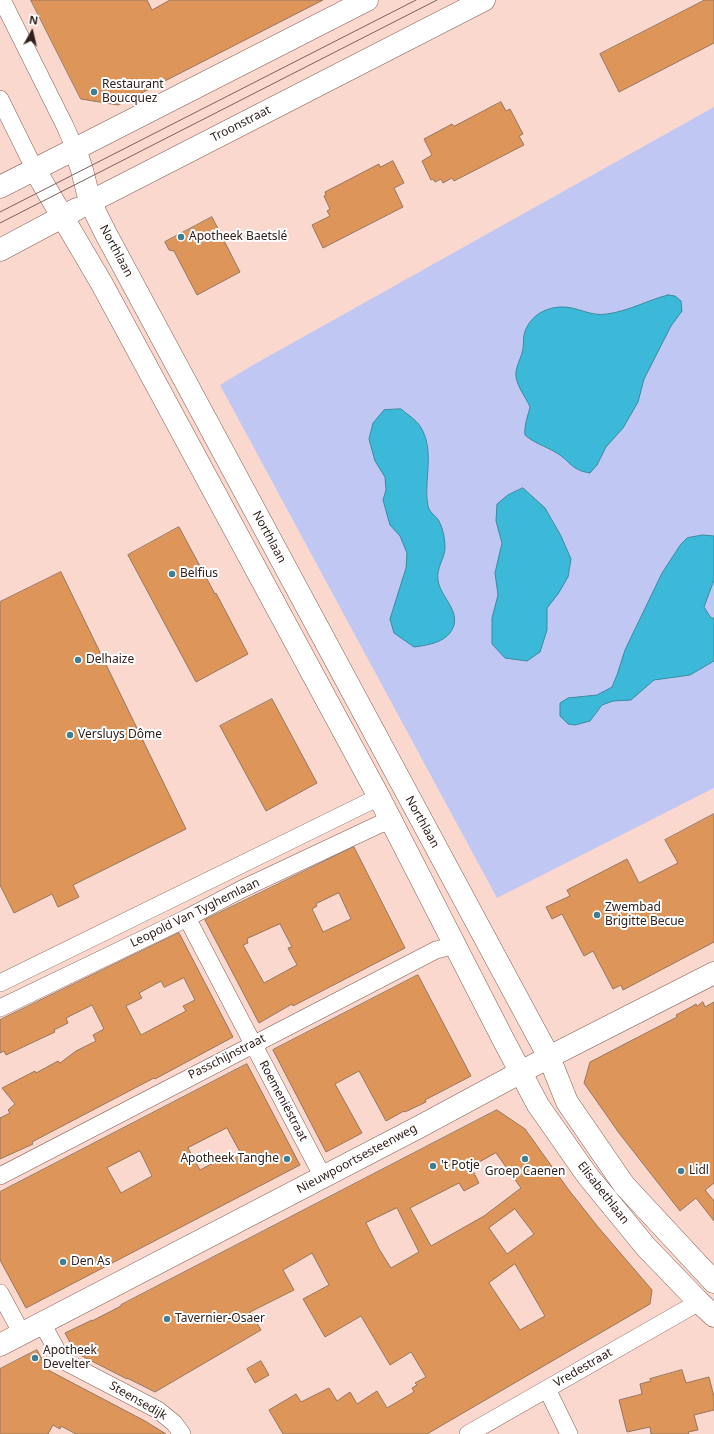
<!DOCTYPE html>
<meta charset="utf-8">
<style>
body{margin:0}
#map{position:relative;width:714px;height:1434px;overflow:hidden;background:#fbd8cd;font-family:"Noto Sans",sans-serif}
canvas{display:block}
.north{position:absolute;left:12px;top:12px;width:40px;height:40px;-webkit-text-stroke:3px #fff;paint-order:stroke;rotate:8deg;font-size:11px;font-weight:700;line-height:16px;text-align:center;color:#31211c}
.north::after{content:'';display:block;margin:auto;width:14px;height:18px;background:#31211c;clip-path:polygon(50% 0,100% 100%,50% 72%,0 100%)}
</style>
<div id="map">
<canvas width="714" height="1434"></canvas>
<div class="north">N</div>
</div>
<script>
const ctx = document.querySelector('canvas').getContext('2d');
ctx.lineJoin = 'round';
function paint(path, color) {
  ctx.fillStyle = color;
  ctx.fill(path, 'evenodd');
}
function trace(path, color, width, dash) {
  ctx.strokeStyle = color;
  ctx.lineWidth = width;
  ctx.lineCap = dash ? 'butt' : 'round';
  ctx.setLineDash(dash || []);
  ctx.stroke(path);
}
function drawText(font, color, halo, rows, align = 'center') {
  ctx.font = font + ' "Noto Sans",sans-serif';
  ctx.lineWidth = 4;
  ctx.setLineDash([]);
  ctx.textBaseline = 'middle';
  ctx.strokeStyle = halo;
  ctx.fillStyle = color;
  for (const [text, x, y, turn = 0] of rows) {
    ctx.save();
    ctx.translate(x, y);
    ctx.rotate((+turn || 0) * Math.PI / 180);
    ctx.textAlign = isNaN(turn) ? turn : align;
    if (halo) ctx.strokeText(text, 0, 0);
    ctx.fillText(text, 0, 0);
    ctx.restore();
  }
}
paint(new Path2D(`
 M714,107V788L497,898L220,385L253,365Z`), '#c0c7f3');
const water = new Path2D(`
 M668,295L675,296L681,301L682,311L671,326L644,379L638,402L623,428L606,447L597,465L590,473C570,470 570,460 555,452C545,446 534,443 525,435C524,425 528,416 530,407C526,397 517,387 516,376C515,369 520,360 522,353C524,347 523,341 524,335C528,318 543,308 560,307C577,306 590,317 607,314C629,311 648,300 668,295Z
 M401,409C407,414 416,420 420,426C436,451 423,480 428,506C429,512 436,516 439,521C443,529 445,538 445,548C445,558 436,568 438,580C440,596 458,608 454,625C449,642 429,645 414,647L394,633L390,619L406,568L407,553L400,536L390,525L383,500L386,490L385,477L375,461L369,439L373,423L384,410Z
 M523,488L545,508L561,536L571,559L568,577L558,594L547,608V630L540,652L527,661L505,658L492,644V618L498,595L495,573L502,543L496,521L497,504L508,495Z
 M703,535L714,536V580L704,607L711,618H714V661L690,675L654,680L631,700L613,701L602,705L590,721L575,725L568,724L560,716V703L568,698L597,695L612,687L617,675L625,650L662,573L681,544L687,538Z`);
paint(water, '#3cb9d9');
trace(water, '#398ba0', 1);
const building = new Path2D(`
 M31,0H147L152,10L170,0H323L118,105L81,99Z
 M705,0H714V43L619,92L600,54Z
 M501,102L506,111L510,109L523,134L519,136L524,145L454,181L452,178L443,183L441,179L435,182L433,179L431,180L422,161L432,155L424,139L452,124L454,126Z
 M393,161L404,183L394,188L403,207L323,248L312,225L330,216L327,211L330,209L324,196L326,195L325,192L379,164L380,167Z
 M212,217L240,272L197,295L174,251L169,250L165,242Z
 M179,527L215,594L216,593L248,654L196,682L128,555Z
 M61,572L186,829L73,885L79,897L58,907L52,894L14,913L0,885V602Z
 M272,699L317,783L266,811L220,726Z
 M714,814V942L623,990L621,985L613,989L593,951L584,956L562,914L552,919L546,907L570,896L567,890L627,859L639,883L678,863L665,840Z
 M354,847L405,948L293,1006L292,1004L259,1023L205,920ZM339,893L351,919L323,932L312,909L317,906L316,904ZM280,924L292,947L288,948L297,965L264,983L243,945L248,943L247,939Z
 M179,933L233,1037L155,1079L154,1078L49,1133L32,1142L33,1144L0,1159V1118L10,1113L8,1110L15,1104L2,1088L35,1071L36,1073L58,1061L60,1063L76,1051L96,1041L93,1035L104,1029L92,1005L66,1018L68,1023L54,1030L55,1032L6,1055L4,1051L0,1053V1020ZM184,978L195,1000L183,1006L186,1011L141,1035L126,1006L142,998L139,993L161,981L164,987Z
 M418,975L471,1076L425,1100L426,1102L405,1112L404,1111L386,1121L359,1071L335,1084L362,1133L326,1152L273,1050Z
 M703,1002L705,1007L714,1002V1183L705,1190L714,1201V1221L696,1198L680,1211L619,1133L584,1083L590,1062L677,1017L676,1015L691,1007L696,1004L697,1006Z
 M247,1064L300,1165L26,1308L0,1260V1192ZM227,1128L240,1152L218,1163L217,1161L200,1170L188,1148ZM140,1151L152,1176L121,1193L107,1168Z
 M497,1110L525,1129L568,1189L598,1227L652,1290L650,1304L427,1434H283L269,1410L296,1394L301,1402L329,1388L337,1401L350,1392L357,1404L377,1391L387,1408L414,1392L412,1388L417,1385L415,1383L426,1377L411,1352L390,1365L361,1316L325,1337L303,1299L329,1285L312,1253L283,1270L294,1290L250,1312L261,1330L155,1392L127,1378V1379L76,1353L65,1333L92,1320V1321L121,1306V1305ZM496,1153L521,1188L484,1216L431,1246L410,1208L459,1183L464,1191L479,1183L471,1167ZM397,1208L419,1252L391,1268L379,1249L366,1223ZM515,1209L534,1234L507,1254L489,1228ZM515,1264L545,1316L520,1330L489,1283Z
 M37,1350L48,1370L145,1421L166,1434H76L61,1426L60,1429L53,1425L48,1434H0V1369Z
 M261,1361L269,1375L255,1383L247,1369Z
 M682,1370L686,1383L709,1377L714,1397V1410L694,1415L698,1430L688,1432L689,1434H651L650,1427L627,1432L619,1400L642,1394L640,1384L651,1381L650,1379Z`);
paint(building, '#dd955a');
trace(building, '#96765f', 1);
const street = new Path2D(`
 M2,0L65,126L75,149
 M0,99L35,170
 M187,918L323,1177
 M0,983L379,797
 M0,1008L187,918L242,889L380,824L391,821
 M0,1176L436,950L456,945
 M0,1293L22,1334
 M42,1323L62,1360L158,1410L174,1423L182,1434
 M547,1389L569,1434
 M468,1434L699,1302`);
const secondary = new Path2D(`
 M75,149L367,0
 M90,202L484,0
 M0,1345L419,1127L549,1057L714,973`);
const primary = new Path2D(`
 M35,170L102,284L379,797L504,1041L538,1105L587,1175L646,1247L699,1302L714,1316
 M0,187L75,149L82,170L90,202L106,234L549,1057L567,1102L624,1185L714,1282
 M0,250L77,209`);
trace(street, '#835e52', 18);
trace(secondary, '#835e52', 23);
trace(primary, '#835e52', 23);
trace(street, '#fff', 17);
trace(secondary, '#fff', 22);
trace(primary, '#fff', 22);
trace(new Path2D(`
 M0,212L416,0
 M0,223L437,0`), '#7a635c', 1);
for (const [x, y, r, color] of [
 [94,92,4,"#3e7f92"],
 [181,237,4,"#3e7f92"],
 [172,574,4,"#3e7f92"],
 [78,660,4,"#3e7f92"],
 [70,735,4,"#3e7f92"],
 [597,915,4,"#3e7f92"],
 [287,1159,4,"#3e7f92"],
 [525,1159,4,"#3e7f92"],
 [433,1166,4,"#3e7f92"],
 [681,1171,4,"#3e7f92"],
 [63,1262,4,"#3e7f92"],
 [167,1319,4,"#3e7f92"],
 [35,1358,4,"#3e7f92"]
]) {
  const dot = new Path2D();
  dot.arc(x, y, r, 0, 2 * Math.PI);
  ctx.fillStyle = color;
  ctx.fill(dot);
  trace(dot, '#fff', 1.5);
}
drawText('12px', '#31211c', '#fff', [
 ["Restaurant",102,85],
 ["Boucquez",102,99],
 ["Apotheek Baetslé",189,237],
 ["Belfius",180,574],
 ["Delhaize",86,660],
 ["Versluys Dôme",78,735],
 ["Zwembad",605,908],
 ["Brigitte Becue",605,922],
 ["Apotheek Tanghe",279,1159,"right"],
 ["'t Potje",441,1166],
 ["Lidl",689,1171],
 ["Groep Caenen",525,1172,"center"],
 ["Den As",71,1262],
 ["Tavernier-Osaer",175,1319],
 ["Apotheek",43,1351],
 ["Develter",43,1365]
], 'left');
drawText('12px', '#31211c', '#fff', [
 ["Troonstraat",241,124,-27],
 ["Northlaan",116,251,62],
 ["Northlaan",269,537,62],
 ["Northlaan",422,822,61],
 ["Leopold Van Tyghemlaan",195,913,-26],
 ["Passchijnstraat",227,1057,-27],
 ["Roemeniëstraat",283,1101,62],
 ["Nieuwpoortsesteenweg",357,1159,-28],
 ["Elisabethlaan",603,1193,52],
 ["Vredestraat",583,1368,-30],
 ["Steensedijk",138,1401,30]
]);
</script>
